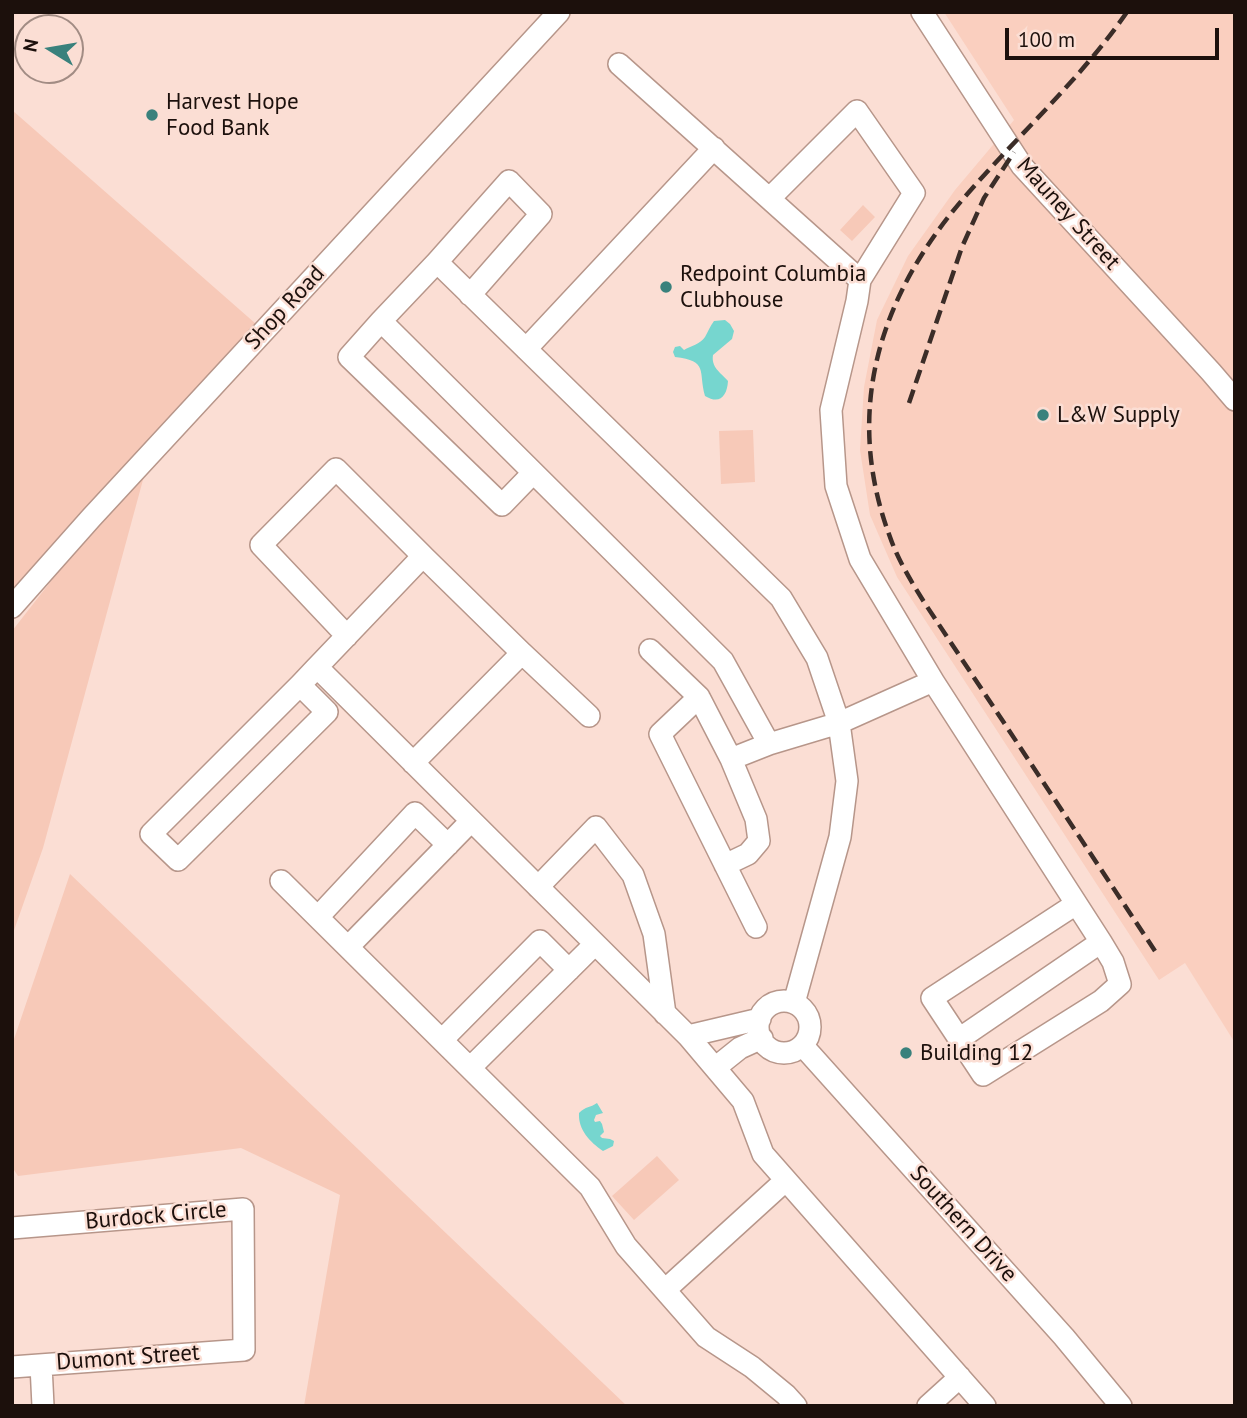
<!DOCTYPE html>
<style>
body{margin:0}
#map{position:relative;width:1247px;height:1418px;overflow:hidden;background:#fbded4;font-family:"PT Sans",sans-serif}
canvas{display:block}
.frame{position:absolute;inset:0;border:14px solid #1c100c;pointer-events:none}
.north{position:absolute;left:14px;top:14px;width:70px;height:70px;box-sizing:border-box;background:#fbded4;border:2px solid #a28c84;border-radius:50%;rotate:281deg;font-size:19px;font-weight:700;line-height:28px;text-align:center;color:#1c100c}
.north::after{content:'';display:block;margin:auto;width:24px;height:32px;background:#39817c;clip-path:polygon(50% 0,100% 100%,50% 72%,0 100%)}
.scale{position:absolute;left:1005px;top:28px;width:214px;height:32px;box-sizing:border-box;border:4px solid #1c100c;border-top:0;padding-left:9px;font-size:21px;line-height:24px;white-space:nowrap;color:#1c100c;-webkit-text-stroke:5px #fbded4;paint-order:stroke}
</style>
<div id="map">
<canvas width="1247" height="1418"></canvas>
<div class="frame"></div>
<div class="north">N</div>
<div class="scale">100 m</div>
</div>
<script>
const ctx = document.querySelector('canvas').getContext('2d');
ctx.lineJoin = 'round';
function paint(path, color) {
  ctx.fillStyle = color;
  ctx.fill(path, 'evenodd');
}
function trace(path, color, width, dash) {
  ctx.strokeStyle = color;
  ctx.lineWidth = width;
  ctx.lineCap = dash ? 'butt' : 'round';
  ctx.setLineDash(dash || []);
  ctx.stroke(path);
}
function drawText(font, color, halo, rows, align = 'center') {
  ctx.font = font + ' "PT Sans",sans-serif';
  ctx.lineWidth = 5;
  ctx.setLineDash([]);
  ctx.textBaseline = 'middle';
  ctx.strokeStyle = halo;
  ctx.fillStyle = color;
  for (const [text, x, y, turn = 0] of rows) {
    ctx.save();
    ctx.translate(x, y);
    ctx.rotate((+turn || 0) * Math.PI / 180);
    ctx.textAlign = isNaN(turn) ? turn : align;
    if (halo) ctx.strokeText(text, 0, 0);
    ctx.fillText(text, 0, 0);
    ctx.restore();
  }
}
paint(new Path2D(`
 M944,12H1235V1043L1185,963L1159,980L897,577L870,515L860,450L864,387L877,320L908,256L955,190L1014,120Z`), '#facfbf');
paint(new Path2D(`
 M12,110L264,331L150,454L43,848L12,936V631L141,466L12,607Z
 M863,205L875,217L852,241L840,230Z
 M753,430L755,482L721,484L719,431Z
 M70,874L627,1406H304L340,1195L241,1148L18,1176L12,1167V1045Z
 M657,1156L679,1180L634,1220L612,1196Z`), '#f7c9b8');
paint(new Path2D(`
 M725,320L730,324L734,331L732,339L713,355C711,367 720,372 728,381C727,396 720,405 705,396C698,371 709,361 675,357L673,352L675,347L680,346L684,350C691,346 700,344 705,337C708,332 710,326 714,321Z
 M597,1103L603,1113L596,1115L594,1120L595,1122L600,1121L602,1124L604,1132L600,1136L602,1138L610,1139L614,1141L613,1146L603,1151C590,1142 578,1130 579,1113C586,1106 590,1108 597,1103Z`), '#76d6cf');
const minor = new Path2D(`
 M922,12L1022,166L1211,372L1235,400
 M619,64L860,280L857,301L831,410L836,486L860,559L933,681L839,723L769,744L723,661L381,321L437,262L781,598L817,658L839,723L847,781L840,837L794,1003
 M770,198L857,111L914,193L860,280
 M437,262L509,181L541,214L470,295
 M381,321L349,357L502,505L533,473
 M526,349L714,148
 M12,607L91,518L559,12
 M347,636L261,545L336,469L423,556
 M650,650L699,697L731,759L769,744
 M522,653L589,716
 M933,681L1101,942L1113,962L1120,984L1101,1001L983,1075L932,998L1076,904
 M300,685L327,712L178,860L151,834L300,685L317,667
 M699,697L660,734L756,927
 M413,763L522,653L423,556L317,667L688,1036L743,1101L763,1154L985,1406
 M725,865L748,854L759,841L756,819L731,759
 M281,881L590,1187L626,1246L706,1337L752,1367L786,1395L796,1406
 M538,887L596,827L633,875L654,934L665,1014
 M318,917L415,813L448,845
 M348,947L471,821
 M758 1027a26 26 0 1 1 52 0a26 26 0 1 1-52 0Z
 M688,1036L760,1019
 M959,1039L1101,942
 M442,1040L540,941L569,970
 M803,1046L1064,1337L1121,1406
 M470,1068L594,945
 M715,1068L740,1048L762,1038
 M12,1228L243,1209L244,1350L12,1367
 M665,1290L786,1180
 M41,1365L43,1406
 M928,1406L960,1377`);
trace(minor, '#b7968a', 24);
trace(minor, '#fff', 21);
trace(new Path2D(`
 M1127,12C1080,80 1017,136 963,199C879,297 843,412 890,537C898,560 911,581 924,602L1155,951
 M909,403L962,247L984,198L1014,152`), '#3b2d28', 4.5, [14, 7]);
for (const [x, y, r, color] of [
 [152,115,7,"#39817c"],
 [666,287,7,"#39817c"],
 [1043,415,7,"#39817c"],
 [906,1053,7,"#39817c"]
]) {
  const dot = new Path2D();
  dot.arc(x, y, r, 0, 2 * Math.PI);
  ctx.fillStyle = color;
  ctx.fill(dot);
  trace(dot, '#fbded4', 2.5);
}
drawText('23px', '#1c100c', '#fbded4', [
 ["Harvest Hope",166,102],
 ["Food Bank",166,128],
 ["Redpoint Columbia",680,274],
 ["Clubhouse",680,300],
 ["L&W Supply",1057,415],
 ["Building 12",920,1053]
], 'left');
drawText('23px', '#1c100c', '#fbded4', [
 ["Mauney Street",1068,214,48],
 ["Shop Road",285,308,-47],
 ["Burdock Circle",156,1216,-5],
 ["Southern Drive",963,1224,48],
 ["Dumont Street",128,1358,-4]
]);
</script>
